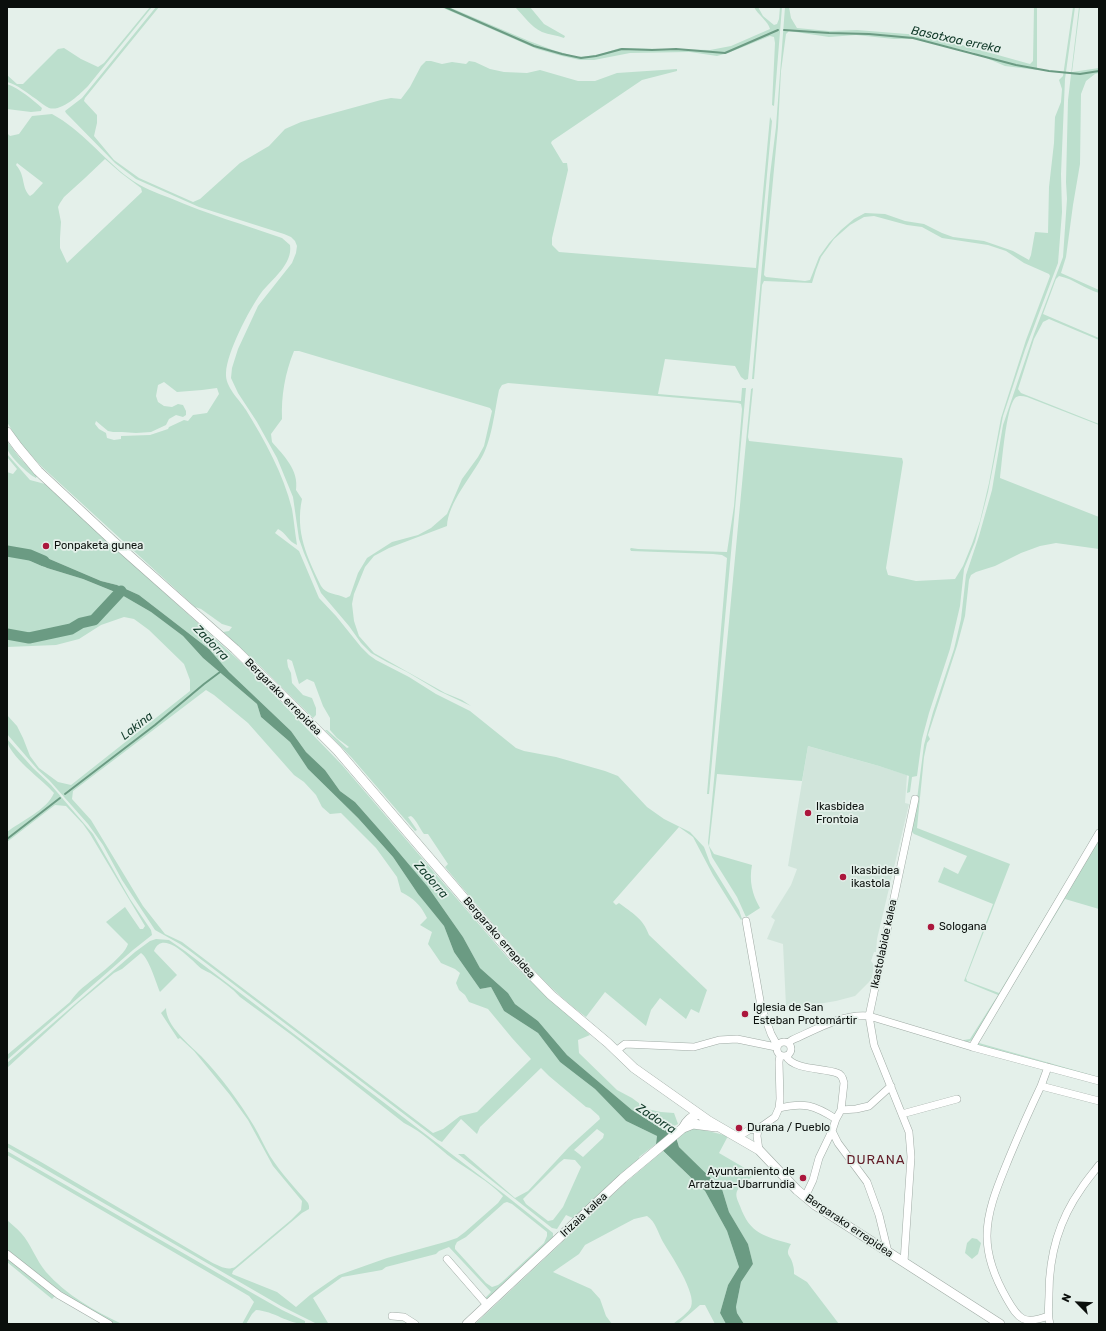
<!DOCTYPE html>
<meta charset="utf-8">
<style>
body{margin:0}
#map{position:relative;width:1106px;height:1331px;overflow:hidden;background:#e4f0ea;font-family:Rubik,sans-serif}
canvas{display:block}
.frame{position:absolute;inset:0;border:8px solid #0a0f0c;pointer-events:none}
.north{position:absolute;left:1058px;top:1283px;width:40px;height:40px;-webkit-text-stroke:3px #e4f0ea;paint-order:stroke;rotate:294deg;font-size:11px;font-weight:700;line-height:16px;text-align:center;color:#0a0f0c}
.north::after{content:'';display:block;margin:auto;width:14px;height:18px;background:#0a0f0c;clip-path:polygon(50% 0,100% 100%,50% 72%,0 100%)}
</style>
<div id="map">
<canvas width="1106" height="1331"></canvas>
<div class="frame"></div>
<div class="north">N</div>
</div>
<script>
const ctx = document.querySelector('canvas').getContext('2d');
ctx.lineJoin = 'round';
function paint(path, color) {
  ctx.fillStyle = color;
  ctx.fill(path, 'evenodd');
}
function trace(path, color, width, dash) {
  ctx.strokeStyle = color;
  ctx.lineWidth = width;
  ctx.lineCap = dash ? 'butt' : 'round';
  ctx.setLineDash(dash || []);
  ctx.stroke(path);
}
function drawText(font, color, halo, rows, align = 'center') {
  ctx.font = font + ' Rubik,sans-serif';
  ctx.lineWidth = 3.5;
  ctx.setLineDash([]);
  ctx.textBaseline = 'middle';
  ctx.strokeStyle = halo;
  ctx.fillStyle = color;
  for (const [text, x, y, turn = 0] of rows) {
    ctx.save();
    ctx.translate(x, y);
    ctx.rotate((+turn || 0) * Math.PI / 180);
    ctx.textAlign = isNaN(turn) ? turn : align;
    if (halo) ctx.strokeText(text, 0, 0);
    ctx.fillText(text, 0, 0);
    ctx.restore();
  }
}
paint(new Path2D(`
 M808,746L879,766L907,775L905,803L909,804L877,939L876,952H874L871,961L874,965L872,977L870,981L855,996L836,1001L818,1004L815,1009L805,1011L786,1006L783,944L767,939L775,920L771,917L791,885L797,869L788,866Z`), '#d1e5db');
paint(new Path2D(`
 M150,7H152L88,86C80,94 62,112 49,108C45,106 40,102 36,99C27,93 18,85 7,82V75L17,84H23L58,49L64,48L81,59L98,67L104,63Z
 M156,7H159L85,98L84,101L97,115V123L94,136L114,160L139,178L193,202L200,199L240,163L269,146L285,129L301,122L381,100L391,98L401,99L410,87L421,66L426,61H431L442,64L452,62L466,64L469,61L475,62L490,69L504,72L527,73L540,70L578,81H595L617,73L677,69V71L642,80L552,141L551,143L563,163H567L568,170L552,238V245L559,252L756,268L770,117L772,121L748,379L745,380L741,377L735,366L665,359L658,394L741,401L742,388H746L709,794H707L727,558L722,555L713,554L631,551L630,549L631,548L638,549L727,552L734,506L742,409L741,404L738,403L508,383L502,385L499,390C495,409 492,438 483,455C472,476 448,503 447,526L389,548L374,556L365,567L354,594L352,604L354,621L359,636L374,653L445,693L462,700L471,706L439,691L407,672L387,662L371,653L361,643L349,626L321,593L304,553L299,539L293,497L286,480L277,458L257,422L238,393L231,378L232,368L238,349L258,306L292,263L296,253L297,246L295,241L291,237L284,234L199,207L136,179L115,163L66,113L65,111L82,98ZM294,351H299L490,408L492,411L484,446L478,457L462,479L447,514L431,528L418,535L392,542L367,558L358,573L350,596L346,598C336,593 327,595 321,586C307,557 295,532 302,499L296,490C299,470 284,456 272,442L271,434L282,419C281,396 285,373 294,351Z
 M441,7H449L529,41L553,50L577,57L598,55L620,48L710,50L731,46L770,29C768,21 758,15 754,7H758L763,16L774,25L777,24L779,19L780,7H782L774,106L772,105L775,43L774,37L770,36L728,53L717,56L690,52L630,53L594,60H580L562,56L537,49Z
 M515,7H530L544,24L565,36L564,38C557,35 549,35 542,32C531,27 524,16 515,7Z
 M785,7H789L791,18L797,28L829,31L857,30L932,36L946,42L962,45L1030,64L1033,61L1034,7H1037V70L1005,66L972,52L916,39H894L856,35L829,37L789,31L786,34L781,71L778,127L764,275L766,277L805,281L810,280L819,257L829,243L841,230L854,219L865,213L885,214L905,221L924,224L942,233L953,237L984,241L1013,251L1029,260L1031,255L1035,232L1048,233L1049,187L1054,143L1055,117L1061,102L1062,89L1059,80L1063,76L1073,7H1075L1065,79L1061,174L1062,212L1058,263L1025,350L1003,416L988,492L975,542L964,569L960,606L950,649L929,713L922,739L917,776L912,777L910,792L907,793L909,776L879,766L808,746L802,781L717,774L709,846L714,854L752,865C749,881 752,894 760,908L746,917L737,897L712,857L708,843L751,389L753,388L748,437L749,441L902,458L903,462L886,568L888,575L916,581L955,579L963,566L972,544L980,521L989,483L1001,418L1026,340L1050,276L1049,274L1024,263L1006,251L988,245L942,238L922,227L907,225L874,216L864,217L850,225L834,239L821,257L816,270L812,283L764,281L762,285L754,379H752L770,175L776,127Z
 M1079,7H1080L1072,72L1099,68V73L1095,74L1086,81L1081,94L1080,164L1073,205L1066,257L1061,273L1099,290V293C1085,289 1074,279 1059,276L1056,279L1043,314L1099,338V340L1049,319L1043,322L1034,339L1018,389L1021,393L1099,424V425L1027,397C1023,396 1018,395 1015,398C1006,408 1002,463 1000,478L1099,517V549L1056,543L1040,546L1021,553L995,566L976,572L971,575L969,580L965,616L957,646L928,735L930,739L927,743L924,757L917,828L1010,864L966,978L967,981L999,993L1099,827V831L974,1039L968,1042L964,1041V1040L970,1039L998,995L964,981L993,904L938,882L944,867L958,874L967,856L914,834L911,831L916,807L924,745L933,712L954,649L961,619L966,575L979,536L992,490L1003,425L1034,334L1063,257L1067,199L1066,182L1068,100Z
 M7,84C20,89 32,99 42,108L41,111L31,112L7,109Z
 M52,114C82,130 102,158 129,178C141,187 156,193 170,198C207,214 245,225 282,238L290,245C293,264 272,279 261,293C249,310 227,352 226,373C225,387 239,399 246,410C265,441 283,473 292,509C294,521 295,533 297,545C289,542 285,532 278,529L275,533L299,551L319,598L336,616L361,647L369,655L376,660L409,677L436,694L470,711L516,748L524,751L556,757L605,771L618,776L647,807L664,819L690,832L704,847L710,863L739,910L742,919L741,920L713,875L693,837L679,827L613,902L616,905L619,903C632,913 643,918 649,935L707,990L699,1013L691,1009L686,1019L660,998L651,1010L646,1026L605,992L586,1017C553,993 526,962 499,931C481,909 463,889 445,867L448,864L428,834H424C420,829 416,819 411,816L408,817L417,830L415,831L352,758L325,730H327L347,748L349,747L337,738L330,730V718L323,706L314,682L307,679L299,684L292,661L288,659L287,660L288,667L291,673L292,683L303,695L312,698L316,708V715L313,718L257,663L223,632L229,631L232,627L222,624L201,609L195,607L41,466L19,442L7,422V133L10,136L19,134L32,116ZM105,159L121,173L141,188L142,192L67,263L60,248V238L61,222L58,207L60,203L64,197L85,178ZM17,163L43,183L33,194L30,196C21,188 26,176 16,165ZM164,382L177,392L202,390L217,388L219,394L207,413L193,415L188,421L184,420L169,427L168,429L150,435L121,436V439L114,440L107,438L106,433L99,429L95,424L96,421L108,431L113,432H122L136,433L151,432L166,425L169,419L176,415L183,417L186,415V411L183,405L178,404L172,407L164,406L158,402L156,396L158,385Z
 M7,441L19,457L37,476L36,478C28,474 9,456 7,448C6,446 7,444 7,441Z
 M7,454L30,480L45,484L256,676L342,765L513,964L545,994L581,1025L590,1035L578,1040L579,1053L617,1090L632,1098L647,1109L661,1112L674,1113L678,1124L665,1131L632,1110L567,1055L538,1021L515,1004L508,993L480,968L463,937L428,887L385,836L355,802L340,791L325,770L306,752L291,731L229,672L209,649L139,595L117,585L101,581L33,552L30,561L47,568L83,579L120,594L151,612L183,636L203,658L257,704L261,717L290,742L308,769L358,818L393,857L418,894L444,926L454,952L480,989L491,987L504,1011L538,1033L560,1062L595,1089L626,1121L657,1136L656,1144L639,1157L640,1159L575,1219L566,1215L557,1229L552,1228L458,1154H464L515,1198L528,1191L569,1147L600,1119L599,1116L590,1108L586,1107L549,1076L541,1068L480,1127L477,1134L461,1119L442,1142L438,1140L190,951L180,944L155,930L122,880L103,845L88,824L49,780L38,770L7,734V715L17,726L23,738L30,756L39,768L58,782L71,785L190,691V680L184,664L149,630L134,619L124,617L101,625L79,639L56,645L7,647V472L13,474L17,469L7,457ZM206,690L214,695L248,723L294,775L304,782L316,795L322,807L330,814L341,813L376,848L397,877L401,892C414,899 420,904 427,918L420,925L432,932L428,944L441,963L455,969L460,973L456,983L459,990L465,995L469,1002L488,1009L512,1038L531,1059L477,1112L460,1116L443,1129L433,1133L182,942L165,934L143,906L91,820L72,799L73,791ZM597,1129L604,1134L603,1138L583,1157L574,1150ZM564,1159L575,1160L581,1167L563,1207L553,1220L548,1221L526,1204L523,1199L559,1163Z
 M7,739L33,768L51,785L93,834L130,899L151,930L152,935L133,950L7,1060V1055L70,1002C72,999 75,995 78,992C89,981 124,958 128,944L106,922L125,907L140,929H143L145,926L90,834L83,824L66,806L55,805L7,842V832C21,821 47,810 54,793C43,780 7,755 7,739Z
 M1099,837V909L1065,899L979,1041V1043L1099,1077V1079L978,1046L976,1042Z
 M156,939L169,940L185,951L504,1194L553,1233V1238L490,1299L485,1298L491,1292L449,1247L439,1251L436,1254L386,1267L382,1270L342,1277L313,1298L328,1323L327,1324H317L281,1306L7,1147V1143L41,1162L211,1262C219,1266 227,1271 235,1267L291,1220L301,1210L302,1201L273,1166L248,1120L230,1095L194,1051L180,1038L178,1039L161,1013L166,1008C166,1026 189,1044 201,1056C221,1077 239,1101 254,1126C260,1136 264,1146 270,1156C281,1173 295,1188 308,1203L309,1206V1209L302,1213L233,1271L232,1274L277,1292L296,1307L310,1295L339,1275L387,1258L445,1242L457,1238L465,1232L498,1203L503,1196C488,1181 470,1171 453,1159C437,1147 423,1132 404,1123L293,1036L240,997C232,988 222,981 213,975C209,972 205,971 202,969C193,962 163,927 154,951L177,975L160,992C156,983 149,958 141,953L122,969L114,973L77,1004L7,1068V1063L135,952L150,941ZM507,1202L512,1204L547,1232V1236L544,1243L502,1282L498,1285L492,1287L486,1283L455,1249V1246L457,1242L466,1237L504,1203Z
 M689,1129H700L728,1136L719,1153L755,1174C750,1179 740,1185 737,1191C735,1196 738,1201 740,1206C750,1234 764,1236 791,1244C784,1256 791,1254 793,1265C794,1268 794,1271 794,1274L807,1282L839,1324H744L737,1313L736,1307L741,1282L753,1264L748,1244L729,1212L722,1189L679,1147L677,1139Z
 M7,1151L240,1286L282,1310L305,1321V1324C288,1324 274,1311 256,1310L252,1314L246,1324H242L254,1302L249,1296L7,1155Z
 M663,1151L705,1191L727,1231L739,1267L728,1285L720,1313L726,1324H715L705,1305H700L678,1324H673C678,1320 689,1312 691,1307C697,1293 670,1254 663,1242C658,1233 656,1222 647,1216L634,1219L585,1245L579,1254L553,1272L591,1289L600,1299L606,1316L612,1324H475L624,1184Z
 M7,1220C11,1224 17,1228 21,1233C31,1244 36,1260 46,1272C66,1295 95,1311 122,1324H114L73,1301L7,1250Z
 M972,1238L977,1239L981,1243L978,1254L972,1259L965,1253L967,1243Z
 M7,1255L55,1296L52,1299L7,1262Z`), '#bcdfcd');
paint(new Path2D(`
 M33,552L101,581L117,585L139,595L209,649L229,672L291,731L306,752L325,770L340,791L355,802L385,836L428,887L463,937L480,968L508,993L515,1004L538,1021L567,1055L632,1110L665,1131L668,1128L676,1137L679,1147L722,1189L729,1212L748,1244L753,1264L741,1282L736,1307L737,1313L744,1324H726L720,1313L728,1285L739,1267L727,1231L705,1191L656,1144L657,1136L626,1121L595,1089L560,1062L538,1033L504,1011L491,987L480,989L454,952L444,926L418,894L393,857L358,818L308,769L290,742L261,717L257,704L203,658L183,636L151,612L120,594L83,579L47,568L30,560Z`), '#6b9b83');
trace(new Path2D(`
 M445,7L534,46L562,54L581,58L596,56L622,49L652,50L676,49L725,53L778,30
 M784,30L829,33L869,34L913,38L1016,65L1049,71L1080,74L1099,71
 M65,794L155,725L204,684L220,672
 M7,839L60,798`), '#6b9b83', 2);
trace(new Path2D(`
 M7,551L30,555L44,561
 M7,634L29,638L71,629L81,623L94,620L121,591`), '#6b9b83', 11);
const minor = new Path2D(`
 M746,921L761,1006L771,1034L777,1045
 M777 1049a7 7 0 1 1 14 0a7 7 0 1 1-14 0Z
 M788,1043L792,1040C815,1030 843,1013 869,1016L972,1047L1099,1081
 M972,1047L1099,833
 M616,1051L625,1044L694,1047L719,1040L737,1039L776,1047
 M786,1056C793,1070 824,1068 837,1073C841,1074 843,1078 844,1083L841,1110L836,1119L832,1131L819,1158L813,1180L805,1197
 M1041,1086L1048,1067
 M779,1108C804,1102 814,1105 836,1119
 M841,1110L856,1109L869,1106L891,1086
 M902,1114L957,1099
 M758,1129L757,1136L759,1150
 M832,1131L838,1143L867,1182L879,1215L888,1252
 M738,1137L749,1130L758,1129L775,1117L779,1108L780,1099L779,1062L780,1055
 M7,1254L59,1295L109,1324
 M447,1259L487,1305
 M904,1262L911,1157L909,1132L874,1045L869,1016L915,799
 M392,1316L404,1317L415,1324
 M1048,1316C1024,1325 1019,1320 1007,1299C996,1280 987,1259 987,1236C987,1209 999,1183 1009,1158C1019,1134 1030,1109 1041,1086L1099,1101
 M1050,1324C1047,1314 1049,1304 1049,1294C1049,1256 1059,1220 1081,1189C1086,1181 1093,1173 1099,1165`);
const tertiary = new Path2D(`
 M7,432L18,447L38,471L112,540L235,649L285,698L337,750L518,961L551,995L608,1043L634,1068L709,1121L759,1150L797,1190L815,1205L1000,1324
 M683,1128L693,1124L716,1127
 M467,1324L623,1178L683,1128C687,1120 691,1117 699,1114`);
trace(minor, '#a0aba5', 8);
trace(tertiary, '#a0aba5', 10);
trace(minor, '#fff', 7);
trace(tertiary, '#fff', 9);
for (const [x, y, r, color] of [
 [46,546,4,"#ab163c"],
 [808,813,4,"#ab163c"],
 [843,877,4,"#ab163c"],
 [931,927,4,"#ab163c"],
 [745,1014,4,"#ab163c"],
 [739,1128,4,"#ab163c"],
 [803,1178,4,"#ab163c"]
]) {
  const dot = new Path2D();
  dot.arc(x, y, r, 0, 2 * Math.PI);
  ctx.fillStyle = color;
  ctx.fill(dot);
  trace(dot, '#e4f0ea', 1.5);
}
drawText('11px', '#0a0f0c', '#e4f0ea', [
 ["Ponpaketa gunea",54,546],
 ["Ikasbidea",816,807],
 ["Frontoia",816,820],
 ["Ikasbidea",851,871],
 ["ikastola",851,884],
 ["Sologana",939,927],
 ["Iglesia de San",753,1008],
 ["Esteban Protomártir",753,1021],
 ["Durana / Pueblo",747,1128],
 ["Ayuntamiento de",795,1172,"right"],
 ["Arratzua-Ubarrundia",795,1185,"right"]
], 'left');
drawText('11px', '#0a0f0c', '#e4f0ea', [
 ["Bergarako errepidea",283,697,45],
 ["Bergarako errepidea",499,938,49],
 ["Ikastolabide kalea",884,944,-78],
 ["Irizaia kalea",584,1215,-43],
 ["Bergarako errepidea",849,1226,34]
]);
drawText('italic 12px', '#113a29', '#e4f0ea', [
 ["Basotxoa erreka",956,40,12],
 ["Zadorra",211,643,46],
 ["Lakina",137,726,-38],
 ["Zadorra",431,880,49],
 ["Zadorra",656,1119,33]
]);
ctx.letterSpacing = '1px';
drawText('13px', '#611c27', '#e4f0ea', [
 ["DURANA",876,1160]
]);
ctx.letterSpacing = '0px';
</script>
